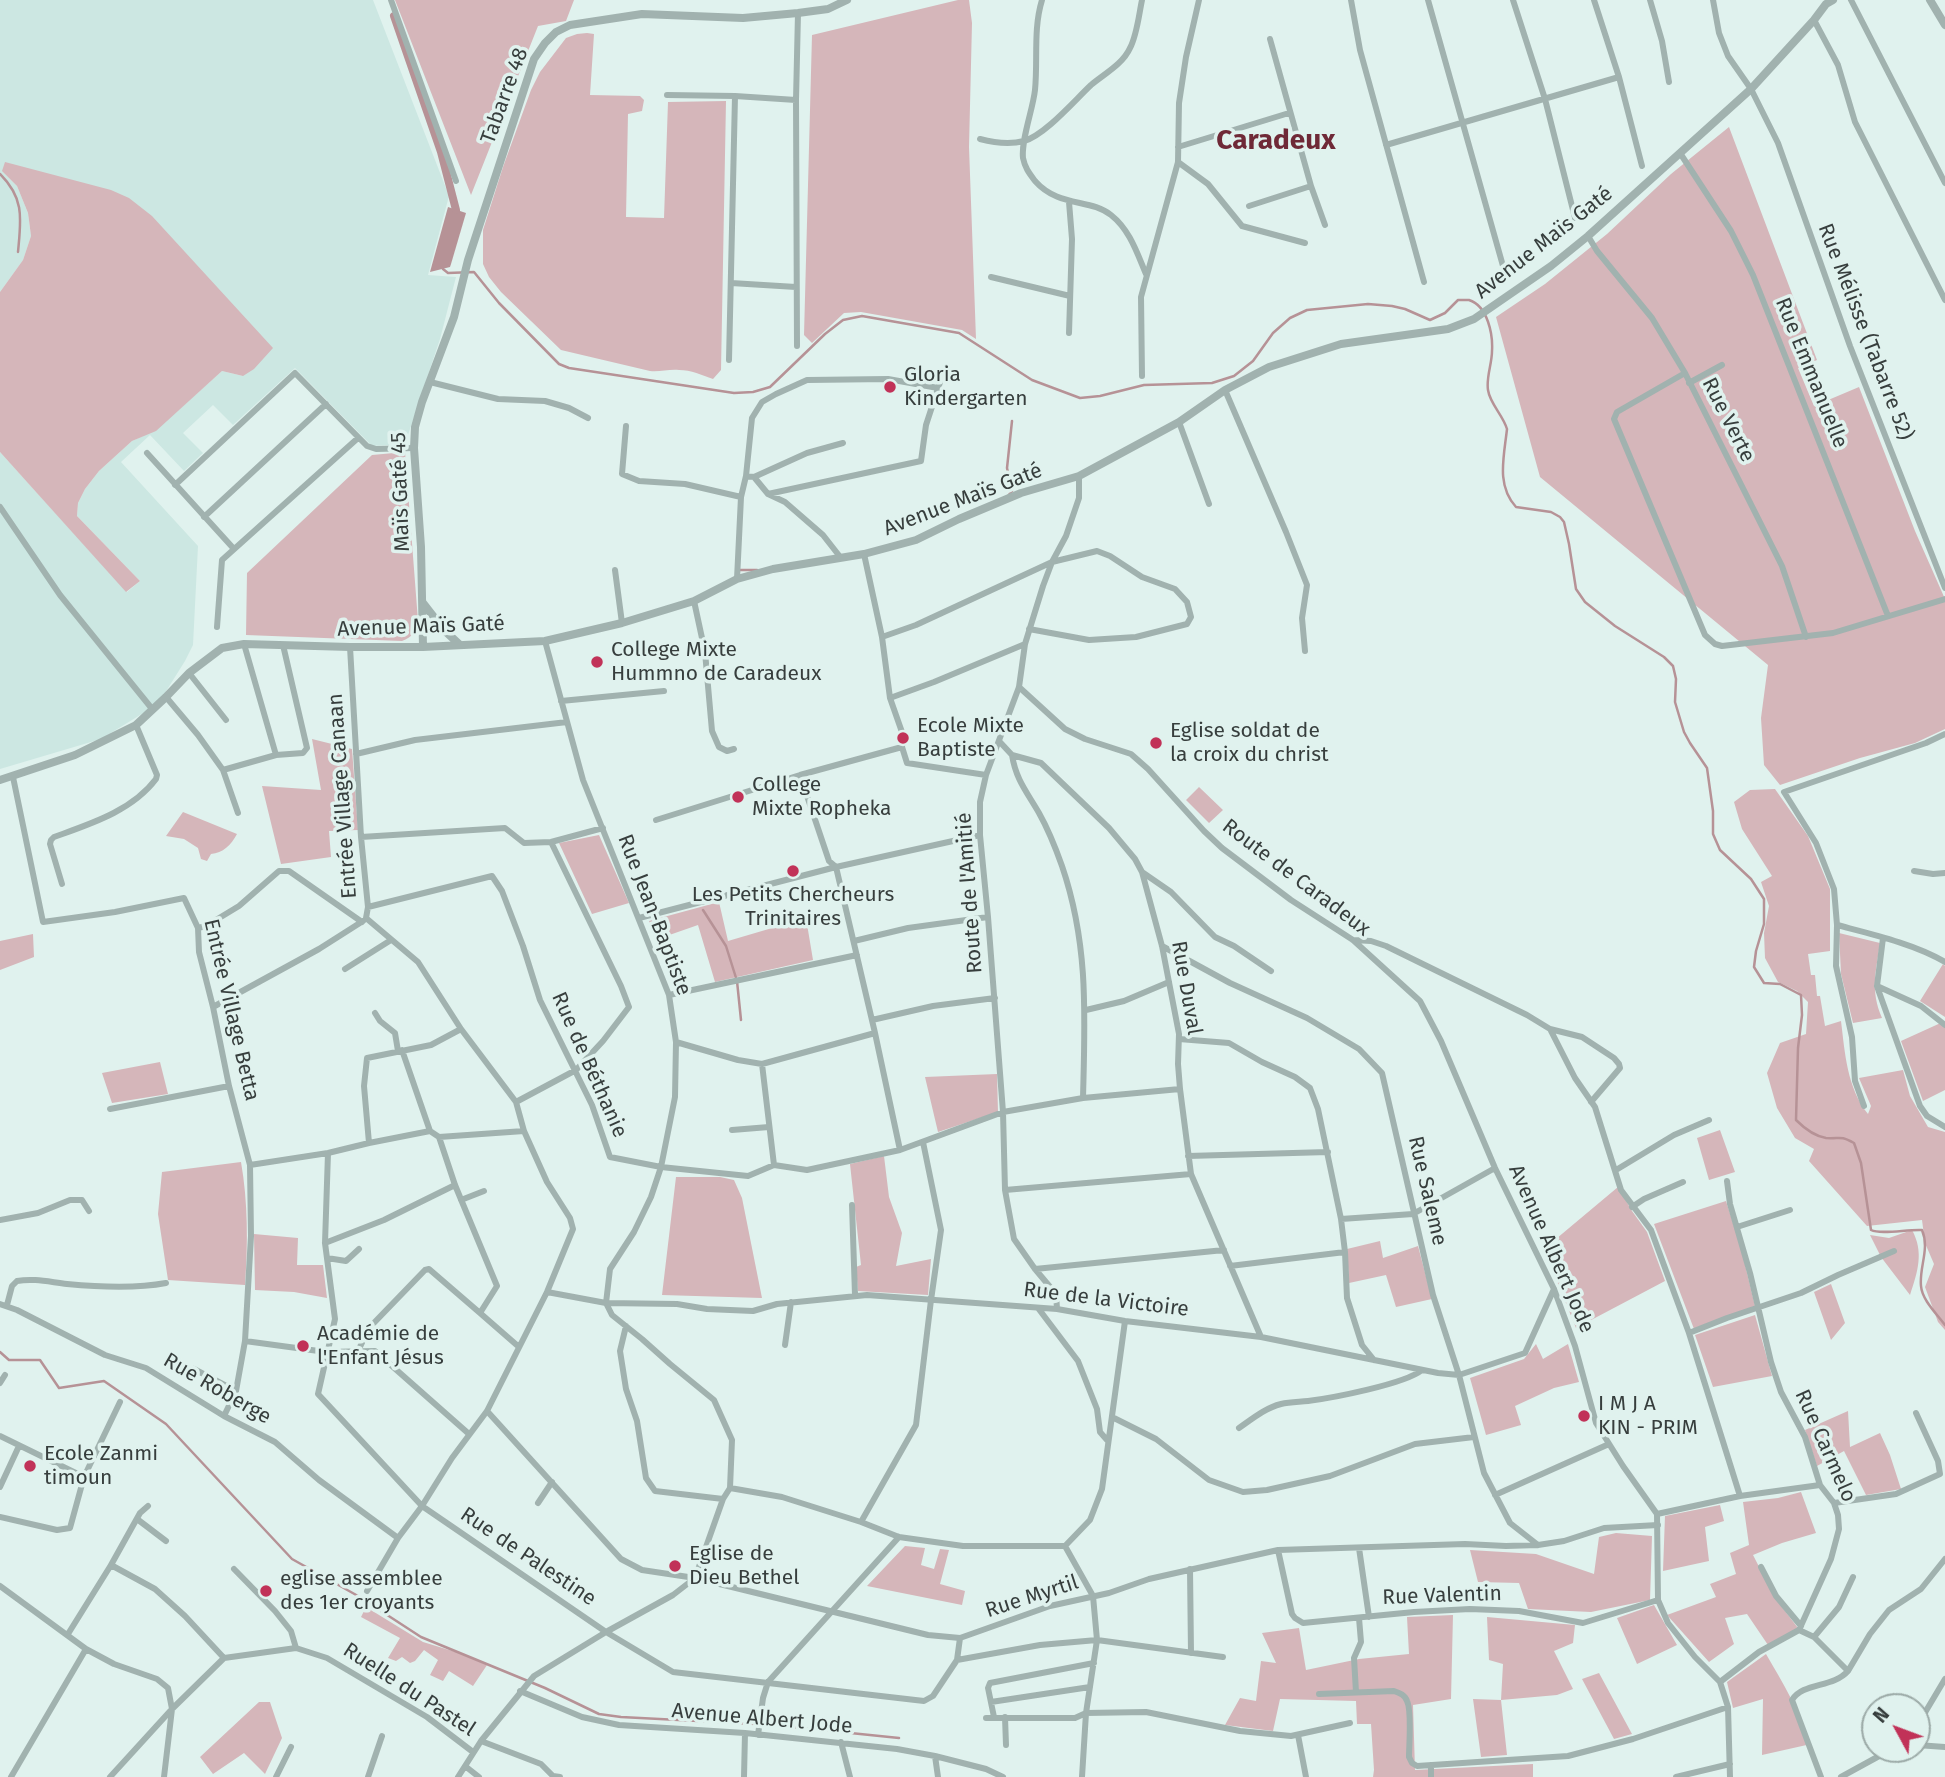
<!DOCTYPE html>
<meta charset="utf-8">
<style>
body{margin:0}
#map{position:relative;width:1945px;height:1777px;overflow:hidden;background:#e0f2ee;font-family:"Fira Sans",sans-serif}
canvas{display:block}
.north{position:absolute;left:1861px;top:1693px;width:70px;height:70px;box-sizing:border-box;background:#e0f2ee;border:2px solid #9caaa7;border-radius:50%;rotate:311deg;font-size:19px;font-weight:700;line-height:28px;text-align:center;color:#373e3d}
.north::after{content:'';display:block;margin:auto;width:24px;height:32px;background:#c13258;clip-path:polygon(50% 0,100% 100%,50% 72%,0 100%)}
</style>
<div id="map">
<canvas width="1945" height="1777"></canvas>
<div class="north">N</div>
</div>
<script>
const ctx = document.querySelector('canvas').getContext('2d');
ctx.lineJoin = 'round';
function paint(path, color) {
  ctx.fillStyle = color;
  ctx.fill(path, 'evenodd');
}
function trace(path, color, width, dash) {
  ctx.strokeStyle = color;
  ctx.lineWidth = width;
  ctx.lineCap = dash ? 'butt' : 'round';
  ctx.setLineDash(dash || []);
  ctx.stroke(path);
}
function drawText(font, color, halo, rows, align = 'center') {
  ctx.font = font + ' "Fira Sans",sans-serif';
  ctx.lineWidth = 7;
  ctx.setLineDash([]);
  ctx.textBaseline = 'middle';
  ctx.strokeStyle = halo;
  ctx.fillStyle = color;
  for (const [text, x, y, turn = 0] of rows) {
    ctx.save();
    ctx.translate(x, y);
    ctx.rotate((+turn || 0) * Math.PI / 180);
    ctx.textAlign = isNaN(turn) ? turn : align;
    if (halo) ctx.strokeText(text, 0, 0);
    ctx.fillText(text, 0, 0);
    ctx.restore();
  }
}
paint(new Path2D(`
 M0,0H373L449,196L428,275L456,277L440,339L405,444L372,446L295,368L233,425L213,405L183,433L203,453L184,471L150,435L121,462L198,546L193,645L185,661L158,704L101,739L0,769V452L127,592L140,581L77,516L78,503L85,489L99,471L132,441L143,436L175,413L222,371L243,376L2,171L17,186L28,213L31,236L23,260L0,292Z`), '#cce7e2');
paint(new Path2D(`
 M395,0H574L566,21L538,26L471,195Z
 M958,0H969L972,23L969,147L976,339L962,330L861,312L844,313L812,343L804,335L812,35Z
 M587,33L594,34L590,95L640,96L644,100L642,111L628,114L626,217L664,218L668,102L726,101L721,370L713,379C702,375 691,370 679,370C669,369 660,372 650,371L561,350L501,292L489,277L483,264V230L503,167L531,90L540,72L566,38L577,34Z
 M1729,127L1817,360L1798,368L1814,406L1859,387L1915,531L1945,599V729L1915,743L1860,758L1780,785L1764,765L1761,718L1768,665L1540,477L1496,317L1545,284L1607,234L1671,174Z
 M5,162L111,190L129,198L152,216L273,348L254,369L243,376L222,371L156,431L132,441L99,471L85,489L78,503L77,516L140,581L126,592L0,452V292L23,260L31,236L28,213L17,186L2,171Z
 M405,452L418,621C417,632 412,637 402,641L246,635L247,573L372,455Z
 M312,739L352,749L358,830L329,831L331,857L281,864L262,786L321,790Z
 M1199,787L1223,810L1209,823L1186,800Z
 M1775,789L1808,836L1830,889V951L1808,954L1811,975H1815L1817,996H1820L1825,1026L1841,1021C1845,1053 1847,1088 1868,1114L1871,1106L1859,1078L1903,1070L1910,1096L1928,1127L1945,1132V1330L1938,1322L1925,1287L1934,1264L1925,1243L1922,1220L1867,1226L1809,1161L1814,1149L1795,1138L1777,1108L1767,1073L1780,1043L1806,1034L1808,1002L1797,991L1778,982L1765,958L1764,933L1769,906L1761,882L1772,876L1742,829L1734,802L1750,790Z
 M183,812L237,834C231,845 223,853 211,854L207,861L201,859L198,848L184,839L166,836Z
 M599,835L629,903L592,914L559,843Z
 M719,902L728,941L806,918L813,960L715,982L698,925L655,940L649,921Z
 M1839,933L1880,943C1876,972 1870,990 1882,1018L1853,1023L1841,974Z
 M33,934L34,957L0,970V941Z
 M1943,964L1945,966V1017L1920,1001Z
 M1945,1021V1090L1923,1101L1901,1041Z
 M160,1062L168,1094L112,1103L102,1073Z
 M997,1074L998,1112L938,1132L925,1077Z
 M1720,1130L1735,1172L1709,1180L1697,1138Z
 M884,1156L889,1197L902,1233L896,1266L931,1259L928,1295L858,1291L856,1267L861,1265L850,1164Z
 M241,1162C248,1202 248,1244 245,1285L168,1280L158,1214L162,1172Z
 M676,1177H720L734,1180L742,1198L762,1298L662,1295Z
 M1618,1187L1632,1211L1647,1232L1665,1281L1576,1328L1544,1249Z
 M1726,1201L1741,1248L1755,1306L1694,1329L1654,1224Z
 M1912,1230C1924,1252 1918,1271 1910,1295L1881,1257L1870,1235L1889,1238Z
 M254,1234L298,1238L297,1265H323L327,1298L294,1292L255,1290Z
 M1380,1241L1383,1258L1418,1246L1432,1299L1396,1307L1386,1275L1349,1283L1347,1249Z
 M1831,1284L1845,1323L1831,1340L1814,1292Z
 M1755,1315L1772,1376L1713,1387L1695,1335Z
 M1536,1344L1543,1359L1568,1344L1579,1382L1554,1388L1515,1406L1521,1425L1486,1435L1470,1378L1524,1359Z
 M1848,1411L1850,1447L1880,1433L1890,1455L1901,1489L1866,1495L1844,1451L1817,1466L1805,1430Z
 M1801,1492L1816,1533L1782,1543L1753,1555L1775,1598L1798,1628L1768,1645L1747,1614L1725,1618L1734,1644L1709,1662L1667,1615L1716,1597L1710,1584L1736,1574L1730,1553L1749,1545L1743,1502L1778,1498Z
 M1720,1505L1724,1521L1705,1527L1709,1561L1663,1571L1665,1516Z
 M1616,1533L1652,1536L1650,1600L1591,1612L1528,1609L1519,1583L1478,1582L1470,1550L1536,1554L1594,1574L1599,1537Z
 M905,1546L925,1548L921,1565L934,1569L940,1549L949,1550L940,1584L965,1591L962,1605L867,1586Z
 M1654,1605L1677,1645L1637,1664L1617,1618Z
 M366,1607L423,1642L459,1653L487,1665L473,1686L449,1671L443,1681L430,1675L438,1660L424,1650L415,1661L410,1663L402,1657L396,1661L388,1658L400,1638L361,1617Z
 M1453,1615L1451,1699L1413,1705L1415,1770L1533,1764V1777H1373L1374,1770L1371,1724H1357L1356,1701L1280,1699L1273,1731L1225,1725L1240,1698L1256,1701L1261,1661L1276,1663L1262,1633L1299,1628L1306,1670L1359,1659L1409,1654L1407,1617Z
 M1487,1617L1575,1625L1573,1643L1554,1651L1573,1689L1557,1695L1501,1700L1507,1755L1481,1757L1473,1699L1501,1700L1503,1664L1489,1660Z
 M1766,1654C1783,1683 1800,1712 1811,1744L1762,1755L1763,1699L1733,1708L1727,1682Z
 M1599,1673L1632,1734L1614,1739L1582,1679Z
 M259,1702H270L282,1738L265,1774L244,1753L213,1774L200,1757Z`), '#d5b6ba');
paint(new Path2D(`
 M448,207L466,213L451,264L450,267L430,272Z`), '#b69296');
trace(new Path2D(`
 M0,174C25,199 21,219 18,252
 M443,269L448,273L474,272L499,303L559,364L569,368L734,393L753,392L770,387L825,334L843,320L862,316L959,333L1032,380L1080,398L1100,396L1144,385L1212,383L1234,376L1253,361L1273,333L1290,318L1307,310L1368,304L1392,306L1405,309L1430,320L1445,313L1458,300C1459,300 1468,300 1469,300C1488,306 1493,335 1492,351C1492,364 1486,377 1488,390C1490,404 1503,415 1507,429C1504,457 1496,485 1516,507L1551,512L1560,517L1564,522L1569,544L1576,589L1585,602L1615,626L1664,657L1673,666L1676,679L1675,702L1684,732L1690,743L1707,768L1713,811V834L1720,850L1751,879L1764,899V924L1756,951L1754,967L1764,983L1780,984L1801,995L1802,1015L1798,1048L1796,1120C1805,1129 1814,1136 1826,1138C1841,1139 1839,1135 1854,1143L1861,1163L1871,1230C1881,1235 1908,1229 1922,1230C1930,1249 1919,1267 1921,1286C1922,1300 1937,1314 1945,1325
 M1008,496L1012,491L1007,468L1012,421
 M739,570H757
 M703,910L726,946L737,981L741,1020
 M0,1352L9,1360H40L59,1388L104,1381L166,1424L292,1559L358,1596L421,1637L545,1688L599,1714L621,1717L756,1724
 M763,1724L899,1738`), '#b69296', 2.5);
trace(new Path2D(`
 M394,16L441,152L456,210`), '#b69296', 8);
trace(new Path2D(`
 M391,0L456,181
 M1042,0C1033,29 1038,60 1035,90C1033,109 1021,140 1023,158C1025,168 1029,173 1035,181C1059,208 1090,198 1111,215C1130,230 1137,253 1146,274
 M1351,0L1360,50L1424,282
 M1428,0L1503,266
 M1513,0L1545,99L1575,218
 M1594,0L1619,77L1642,166
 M1650,0L1662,41L1669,82
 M1713,0L1719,33L1728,56L1751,89L1778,143L1850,346L1945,588
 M1851,0L1945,183
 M1814,20L1838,65L1855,122L1945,300
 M1270,39L1311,186L1325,225
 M667,95L735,96L796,100
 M980,139C995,143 1009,145 1024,141C1045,135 1074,101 1091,85C1104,74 1123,64 1130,48C1137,35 1139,14 1142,0
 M1386,145L1619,77
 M1178,147L1289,113
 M1680,153L1731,231L1753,275L1888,616
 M1178,162L1208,184L1242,226L1305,243
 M1069,202L1072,239L1069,333
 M1249,206L1311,186
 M1588,236L1597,251L1652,318L1685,373L1782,566L1806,637
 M991,277L1070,296
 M731,283L796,287
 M797,346L796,100L798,13
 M729,360L735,96
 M1685,373L1617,412L1614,419L1705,635L1715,644L1722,646L1833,633L1945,599
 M1142,376L1141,297L1178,162L1179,103L1186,57L1199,0
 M430,382L498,399L545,401L569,408L588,418
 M1689,383L1722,365
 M1225,390L1286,532L1307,585L1302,618L1305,651
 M1179,422L1209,504
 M626,426L622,474L639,481L685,484L741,497
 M147,453L234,549
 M746,476L754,477L768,494L785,502L823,535L841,558
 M754,477L807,453L843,443
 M175,485L295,373L367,446L376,449L414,448
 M768,494L921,461L926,425L945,367
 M0,507L60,595L153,710
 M204,517L326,404
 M864,554L882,637L890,698L903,735L902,747L907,763L986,775
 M615,570L622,623
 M737,579L741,497L746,476L752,418L762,402L776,394L807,380L888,379L938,388
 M694,601L705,652L712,731L719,747L727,751L734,749
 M217,627L222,560L358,438
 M882,637L916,625L1052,562L1097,551L1110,556L1142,577L1175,589L1187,602L1191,617L1187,624L1136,637L1089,640L1029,629
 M244,644L276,755
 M350,647L361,837L368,907L366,918L418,962L461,1029L516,1102L524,1131L547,1182L570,1218L573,1229L547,1292L487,1411L452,1458L422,1506L398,1538L367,1591
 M189,673L226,720
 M1019,687L1065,729L1085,739L1131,754L1148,769L1204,831L1222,848L1291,900L1353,940L1420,1001L1441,1041L1495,1168L1554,1289L1575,1346L1596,1423L1623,1466L1657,1514L1658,1600L1668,1623L1695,1657L1720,1682L1728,1707L1730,1777
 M166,697L198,735L223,770L238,813
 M890,698L934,682L1025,644
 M561,701L664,691
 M999,741L1012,755L1041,763L1109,828L1135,859L1142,872L1162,946L1179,1034L1178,1064L1180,1089L1191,1174L1261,1337
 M356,754L415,740L567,722
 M1012,755C1016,780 1027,792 1039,813C1048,829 1056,849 1062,866C1089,945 1085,1017 1083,1098
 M223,770L276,755L303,753L307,748L283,645
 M800,775L829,861L836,867L875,1033L900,1150
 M13,777L43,922L115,912L184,898L198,928L199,952L213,1007L229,1086L250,1165L251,1236L245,1341L236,1391L224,1416
 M656,820L800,775L902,747
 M361,837L505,828L524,843L551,842L603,828
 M1914,871L1933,874L1945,873
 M1142,872L1171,892L1215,937L1234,946L1271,971
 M62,884L50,844L51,840L54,837C90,824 132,811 156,779L157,775L136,725
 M368,907L492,876L502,891L523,946L540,1000L592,1105L610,1157L661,1167L748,1176L774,1165L807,1170L900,1150L1003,1112L1083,1098L1180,1089
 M639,918L836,867L980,835
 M1837,925C1871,934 1915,944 1945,962
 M198,928L206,926L239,906L279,871H289L362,922
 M1883,938L1877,986L1879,992L1920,1106L1927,1116L1945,1127
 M1353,940L1371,941L1386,946L1527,1015L1550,1029L1582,1037L1614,1058L1619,1064L1620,1068L1591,1102
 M854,941L908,928L988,917
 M1162,946L1230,983L1307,1018L1359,1049L1382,1073L1433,1295L1459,1375L1484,1473L1510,1523L1538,1545
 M345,969L391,940
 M1877,986L1921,1006L1945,1025
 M669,995L857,955
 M213,1007L319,949L363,921
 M1086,1010L1124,1001L1169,982
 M375,1013L380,1021L395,1033L398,1051
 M872,1020L933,1006L995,998
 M1550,1029L1575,1078L1595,1107L1621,1190L1651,1230L1689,1333L1740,1496
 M1179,1039L1229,1043L1262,1062L1295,1077L1310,1088L1318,1109L1341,1219L1345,1252L1347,1298L1362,1345L1374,1360
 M676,1042L738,1060L762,1064L875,1033
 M402,1050L430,1131
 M762,1064L774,1165
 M516,1102L576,1070L603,1041L629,1007L621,986L551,842
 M1864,1106L1855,1081L1852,1037L1836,966L1837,925L1834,889L1816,843L1784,792L1926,743L1945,734
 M110,1109L229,1086
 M732,1130L769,1127
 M439,1137L455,1185L497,1286L480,1313L519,1347
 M369,1143L364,1086L367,1058L431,1045L461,1029
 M328,1153L325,1243L335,1319L318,1394L422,1506L606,1632L673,1672L924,1701L933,1696L957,1660L960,1638
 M1188,1156L1328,1152
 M250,1165L328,1153L369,1143L430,1131L439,1137L524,1131
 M1616,1170L1674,1135L1709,1120
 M1005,1190L1191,1174
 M461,1200L484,1191
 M852,1205L855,1295
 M1632,1207L1644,1199L1683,1182
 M1341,1219L1413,1214L1495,1168
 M0,1220L38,1213L70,1200H82L89,1211
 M1737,1227L1790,1210
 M325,1243L384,1220L455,1185
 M327,1258L346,1261L359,1249
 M1230,1266L1345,1252
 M1035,1269L1224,1250
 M547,1292L606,1303L677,1304L707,1309L753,1311L777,1304L867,1295L1057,1309L1125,1321L1261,1337L1438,1373L1459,1375L1525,1353L1554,1289
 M0,1304L17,1310L105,1355L146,1368L224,1416L275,1442L319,1480L398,1538
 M7,1305L12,1286L17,1281C34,1278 49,1282 67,1284C99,1287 134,1289 166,1283
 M1038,1308L1078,1361L1097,1409L1100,1432L1107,1440
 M1057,1309L1056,1294L1035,1269L1014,1239L1005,1190L1003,1112L988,917L980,835V802L986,775L1019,687L1025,644L1043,586L1052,562L1066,536L1079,498V476
 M626,1326L620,1351L626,1389L637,1421L646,1478L655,1491L723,1499
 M1689,1333L1727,1318L1801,1293L1838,1275L1894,1251
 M245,1341L326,1352L375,1351L469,1434
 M785,1345L791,1302
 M358,1351L369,1328L425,1270L429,1269L480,1313
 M194,1369L236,1391
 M0,1383L5,1375
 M487,1411L621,1559L642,1570L695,1578L928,1635L960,1638L1050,1606L1109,1593L1149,1579L1278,1550L1465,1544L1506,1546L1538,1545L1564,1541L1604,1528L1658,1525
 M1112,1417L1156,1439L1209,1480L1243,1492L1267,1490L1330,1476L1415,1444L1474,1437
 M1239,1428C1252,1419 1265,1408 1281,1404C1290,1402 1299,1402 1308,1401C1332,1398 1405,1384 1422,1370
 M0,1436L84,1477
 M0,1487L19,1446
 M730,1488L782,1497L861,1522L899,1537L963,1546H1065L1093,1596L1097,1640L1086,1713L1082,1777
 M1495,1495L1609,1444
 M538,1503L552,1482
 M1834,1503L1896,1494L1940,1474L1938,1461L1916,1413
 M1657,1514L1740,1496L1820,1485
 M0,1517L57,1530L70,1528L84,1477L120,1402
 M137,1519L166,1541
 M861,1522L916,1425L931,1300L941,1230L923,1142
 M1065,1546L1090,1520L1102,1489L1125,1321
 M1359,1548L1369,1617
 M1278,1550L1292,1614L1295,1618L1303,1623L1414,1612L1470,1609L1519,1611L1583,1623L1658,1600
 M111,1565L155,1589L185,1616L224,1658L296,1648L327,1658L427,1717L473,1752
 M1761,1567L1776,1596L1801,1626
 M234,1569L275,1611L291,1631L296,1648
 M1190,1569L1191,1653
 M0,1586L86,1649L114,1664L157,1679L168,1688L172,1709L164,1777
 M1799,1630L1814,1637L1848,1671L1870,1634L1889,1610L1921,1589L1945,1559
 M68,1634L111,1565L140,1513L148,1506
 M1814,1637L1839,1607L1853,1577
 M957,1660L1040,1645L1097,1640L1223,1657
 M1720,1682L1759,1652L1799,1630L1831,1559L1839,1529L1838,1515L1834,1503L1820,1485L1805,1437L1781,1392L1771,1362L1750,1273L1730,1204L1727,1181
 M520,1691L582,1717L619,1725L745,1733L897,1749L935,1756L986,1769L1003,1777
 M1356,1692L1354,1658L1361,1642L1359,1618
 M1319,1694L1394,1691C1400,1693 1405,1695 1407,1701C1412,1711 1409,1745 1409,1757L1412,1763L1417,1766L1568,1756L1633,1739L1728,1707
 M991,1702L1090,1687
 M994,1717L988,1688L990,1683L1094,1663
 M1005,1717L1006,1745
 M986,1718H1075L1086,1713L1146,1712L1240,1731L1291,1736L1350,1723
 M1917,1726L1945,1679
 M758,1735L763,1698L768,1682L899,1537
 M1298,1735L1306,1777
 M481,1741L541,1764L553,1776L560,1777
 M841,1742L850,1777
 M1917,1745L1945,1747
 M935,1756L938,1777
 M1431,1765V1777
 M465,1766L479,1777
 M11,1777L86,1649
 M110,1777L172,1709L224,1658
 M276,1777L291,1747
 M368,1777L382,1736
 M458,1777L481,1741L534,1676L606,1632L673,1595L695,1578L723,1499L730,1488L732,1440L714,1400L670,1364L642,1339L612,1315L606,1303L610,1269L634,1232L651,1197L661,1167L675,1097L676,1042L669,995L583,780L545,641
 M744,1777L745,1733
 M1676,1777L1730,1764
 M1821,1777L1792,1700C1803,1682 1833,1688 1848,1671
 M1841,1777L1892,1749`), '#a1b2af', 6);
trace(new Path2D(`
 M1930,0L1945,25
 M423,603L444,630L460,645
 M423,647L421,547L414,448L415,427L422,402L454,317L468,260L534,59L545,43L556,32L570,25L642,14L743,18L798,13L828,9L847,0
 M0,780L75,755L136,725L166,697L189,673L222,648L244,644L350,647H423L545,641L622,623L694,601L737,579L773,569L864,554L916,540L959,519L1021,493L1079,476L1179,422L1225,390L1269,367L1341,344L1448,329L1474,319L1551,266L1588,236L1751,89L1814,20L1826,4L1833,0`), '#a1b2af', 8);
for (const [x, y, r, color] of [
 [890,387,7,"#c13258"],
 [597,662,7,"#c13258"],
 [903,738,7,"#c13258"],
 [1156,743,7,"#c13258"],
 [738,797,7,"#c13258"],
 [793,871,7,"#c13258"],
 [303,1346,7,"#c13258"],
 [1584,1416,7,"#c13258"],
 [30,1466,7,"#c13258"],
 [675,1566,7,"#c13258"],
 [266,1591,7,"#c13258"]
]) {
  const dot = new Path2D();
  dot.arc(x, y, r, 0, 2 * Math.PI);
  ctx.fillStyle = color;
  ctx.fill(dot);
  trace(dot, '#e0f2ee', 2.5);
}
drawText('21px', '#373e3d', '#e0f2ee', [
 ["Tabarre 48",505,96,-70],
 ["Avenue Maïs Gaté",1544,243,-38],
 ["Rue Mélisse (Tabarre 52)",1865,332,69],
 ["Rue Emmanuelle",1811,373,68],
 ["Rue Verte",1728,420,63],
 ["Maïs Gaté 45",401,492,-92],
 ["Avenue Maïs Gaté",963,500,-21],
 ["Avenue Maïs Gaté",421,627,-2],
 ["Entrée Village Canaan",343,796,-94],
 ["Route de Caradeux",1296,878,37],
 ["Route de l'Amitié",970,893,-94],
 ["Rue Jean-Baptiste",654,915,69],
 ["Rue Duval",1186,988,80],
 ["Entrée Village Betta",231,1010,77],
 ["Rue de Béthanie",589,1065,66],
 ["Rue Saleme",1427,1191,77],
 ["Avenue Albert Jode",1551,1249,66],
 ["Rue de la Victoire",1106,1300,7],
 ["Rue Roberge",217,1389,30],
 ["Rue Carmelo",1825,1446,66],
 ["Rue de Palestine",528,1557,34],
 ["Rue Valentin",1442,1596,-2],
 ["Rue Myrtil",1032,1597,-18],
 ["Ruelle du Pastel",409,1690,33],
 ["Avenue Albert Jode",762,1719,5]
]);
drawText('21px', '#373e3d', '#e0f2ee', [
 ["Gloria",904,375],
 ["Kindergarten",904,399],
 ["College Mixte",611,650],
 ["Hummno de Caradeux",611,674],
 ["Ecole Mixte",917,726],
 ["Baptiste",917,750],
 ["Eglise soldat de",1170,731],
 ["la croix du christ",1170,755],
 ["College",752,785],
 ["Mixte Ropheka",752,809],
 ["Les Petits Chercheurs",793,895,"center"],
 ["Trinitaires",793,919,"center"],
 ["Académie de",317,1334],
 ["l'Enfant Jésus",317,1358],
 ["I M J A",1598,1404],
 ["KIN - PRIM",1598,1428],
 ["Ecole Zanmi",44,1454],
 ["timoun",44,1478],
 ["Eglise de",689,1554],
 ["Dieu Bethel",689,1578],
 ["eglise assemblee",280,1579],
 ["des 1er croyants",280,1603]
], 'left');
drawText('bold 28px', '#6f2937', '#e0f2ee', [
 ["Caradeux",1276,141]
]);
</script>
